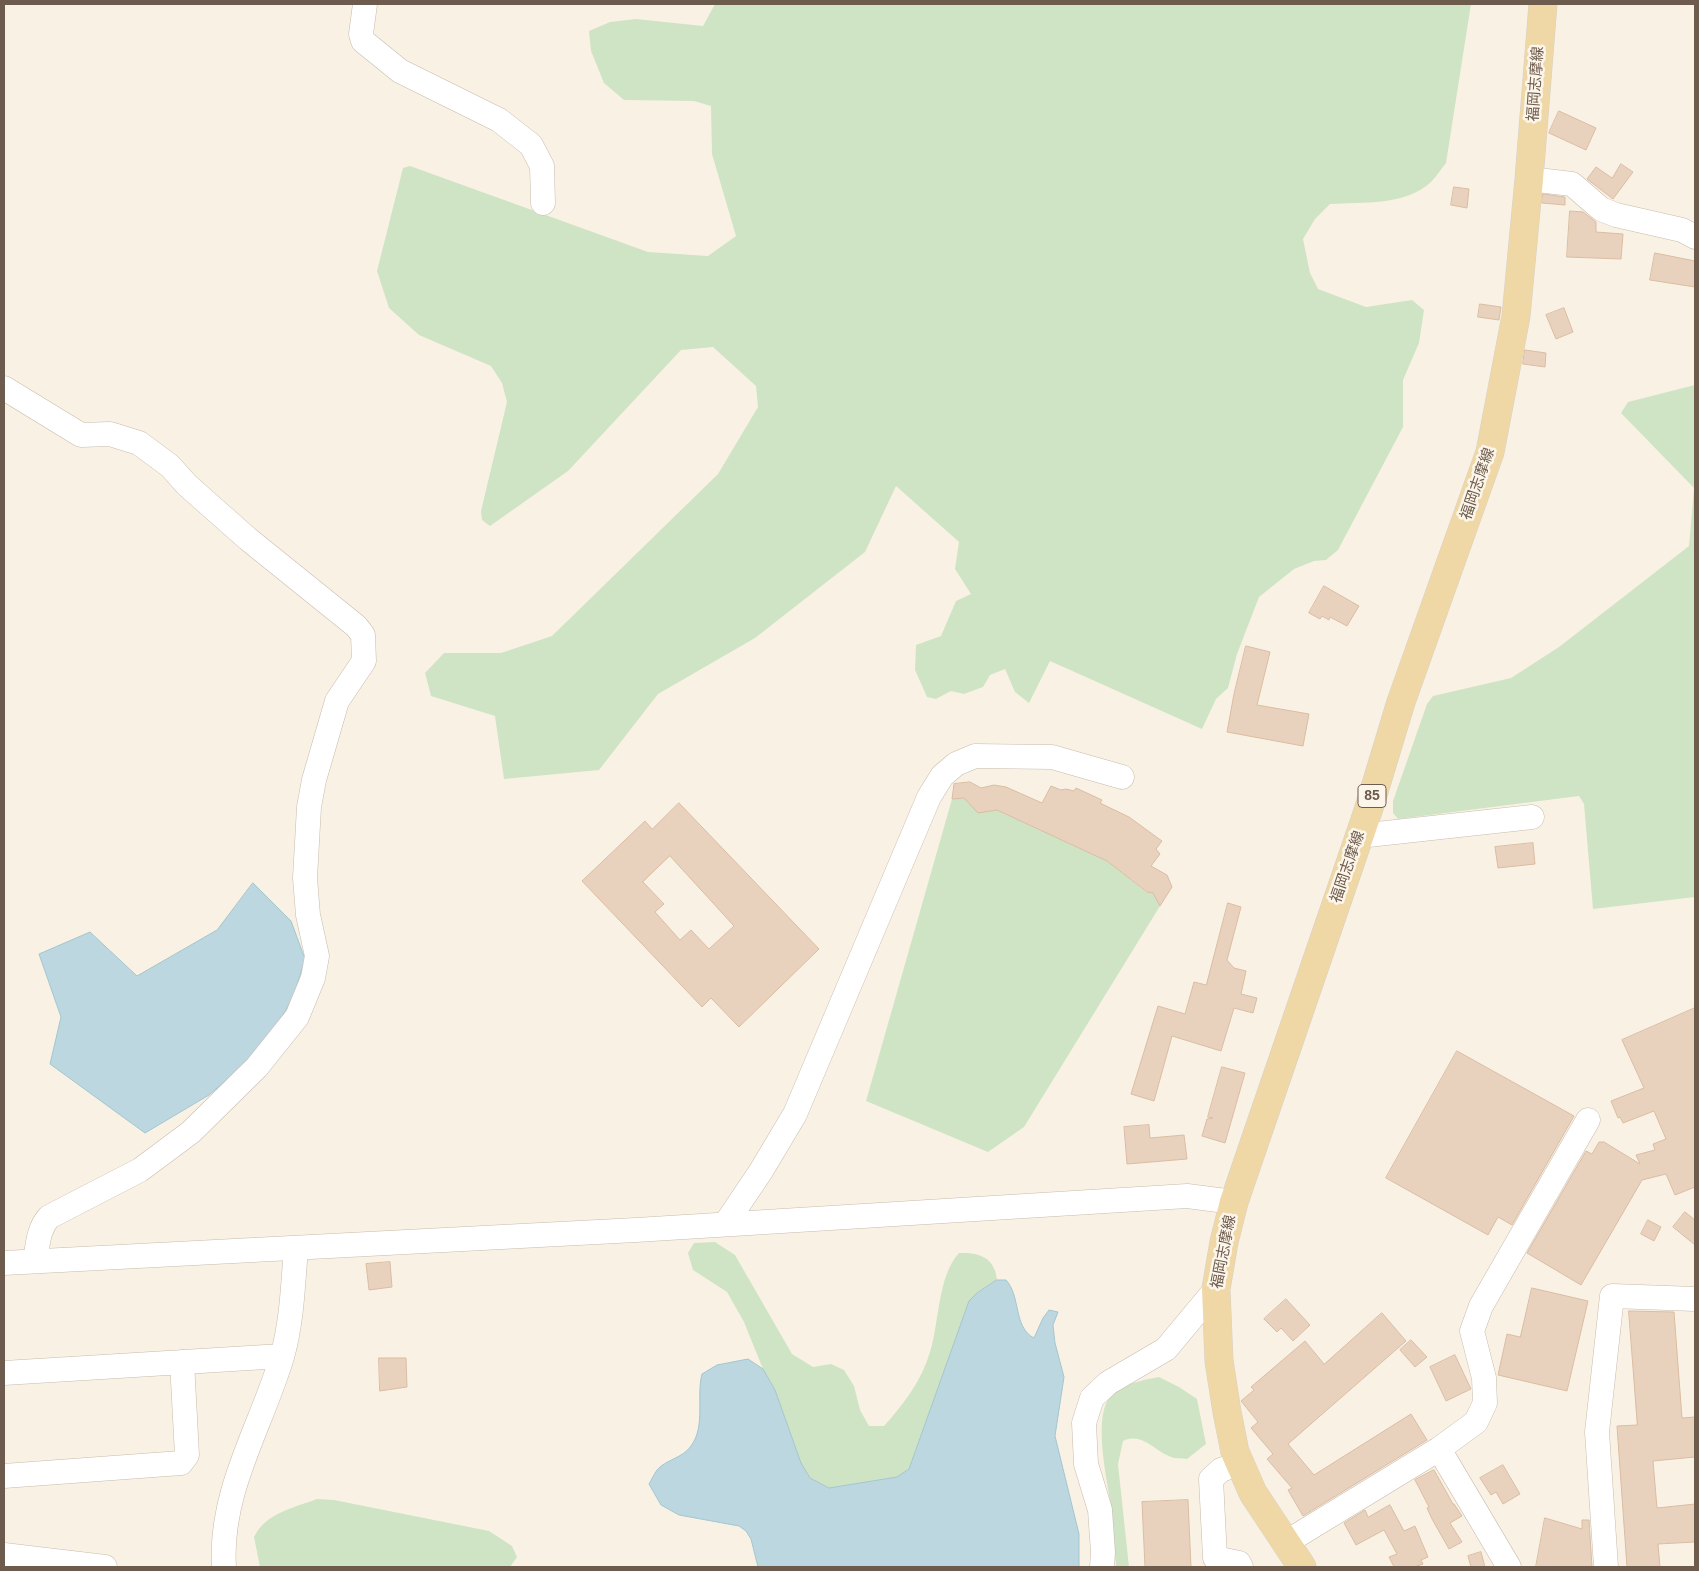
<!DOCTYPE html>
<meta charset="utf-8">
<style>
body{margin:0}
#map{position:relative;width:1699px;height:1571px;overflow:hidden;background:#f9f2e4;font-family:Arial,sans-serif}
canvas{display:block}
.frame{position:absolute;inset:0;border:5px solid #6d5b4d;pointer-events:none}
</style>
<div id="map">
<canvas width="1699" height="1571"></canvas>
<div class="frame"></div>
</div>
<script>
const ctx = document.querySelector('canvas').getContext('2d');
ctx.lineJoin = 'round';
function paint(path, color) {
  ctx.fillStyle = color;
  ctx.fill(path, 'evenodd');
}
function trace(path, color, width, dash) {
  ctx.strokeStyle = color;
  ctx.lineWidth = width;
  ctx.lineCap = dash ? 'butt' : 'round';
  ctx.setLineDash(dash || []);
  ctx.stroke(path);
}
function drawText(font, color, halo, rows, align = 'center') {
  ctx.font = font + ' Arial,"Noto Sans JP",sans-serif';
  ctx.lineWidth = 5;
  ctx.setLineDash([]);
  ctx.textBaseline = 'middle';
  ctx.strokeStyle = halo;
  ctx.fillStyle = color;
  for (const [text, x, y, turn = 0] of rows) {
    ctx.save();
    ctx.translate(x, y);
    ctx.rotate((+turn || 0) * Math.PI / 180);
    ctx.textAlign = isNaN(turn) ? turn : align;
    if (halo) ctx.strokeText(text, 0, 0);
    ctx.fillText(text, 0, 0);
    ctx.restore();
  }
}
paint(new Path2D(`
 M715,4H1471L1446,163C1441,169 1437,176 1431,182C1405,206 1364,202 1330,204L1315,219L1303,239L1310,273L1318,289L1366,307L1412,300L1424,310L1419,343L1403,380V427L1338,550L1326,560L1314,561L1294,569L1259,597L1237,654L1228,688L1216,699L1202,729L1050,661L1029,703L1015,692L1005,669L990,675L983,687L964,694L951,691L936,699L927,697L915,670L916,645L941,636L956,601L971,594L955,569L959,542L896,486L865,552L755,638L658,694L599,770L504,779L495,716L431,696L425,673L444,653H501L552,636L718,474L758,407L756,386L713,347L681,350L568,471L490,526L482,520L481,511L507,402L502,383L491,366L419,335L389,308L377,271L403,168L410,166L648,252L708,256L736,236L712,154L711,106L694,101L624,100L604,83L591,51L589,31L610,22L636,19L703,26Z
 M1695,385V897L1593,909L1584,804L1579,796L1398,819L1393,813V801L1427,704L1433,696L1511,678L1559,647L1689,546L1694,488L1621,413L1628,402Z
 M964,798L979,811L997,810L1107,861L1146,892L1153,893L1160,906L1024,1127L988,1152L866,1101L952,799Z
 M715,1242L735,1255L792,1354L813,1367L831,1364L844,1370L854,1386L860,1410L869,1426H884C903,1405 922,1380 930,1352C939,1323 938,1275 959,1253C980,1252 995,1258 997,1280L977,1293L969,1301L909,1469L897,1477L829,1488L810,1478L801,1463L775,1390L763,1369L744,1322L727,1292L693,1270L688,1253L694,1243Z
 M1159,1377L1179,1387L1197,1399L1206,1444L1187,1459C1182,1458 1175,1459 1171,1457C1153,1450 1142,1432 1123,1441L1118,1464L1129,1567H1116C1114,1547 1113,1526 1111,1506C1107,1480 1094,1422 1108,1400C1117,1384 1144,1380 1159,1377Z
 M317,1499L334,1500L489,1531L512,1546L517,1557L510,1567H260L254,1537C266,1513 293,1508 317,1499Z`), '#cfe4c5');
const water = new Path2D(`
 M253,883L291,921L305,959L293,998L261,1050L209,1095L145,1133L50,1064L61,1017L39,954L90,932L137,976L217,930Z
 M997,1280H1006C1021,1296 1013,1327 1034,1338L1043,1318L1049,1310L1058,1312L1053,1325L1055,1343L1064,1377L1055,1436L1079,1534V1567H758L751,1539L746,1531L739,1526L679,1515L661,1505L649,1484C652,1479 654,1474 657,1470C665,1460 683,1458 691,1446C706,1426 696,1396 702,1374L717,1365L748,1359L763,1369L775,1390L801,1463L810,1478L829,1488L897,1477L909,1469L969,1301L977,1293Z`);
paint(water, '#bcd7df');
trace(water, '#a3c5cf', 1);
const building = new Path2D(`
 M1559,111L1596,128L1586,150L1549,133Z
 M1621,164L1633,172L1613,199L1587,179L1596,167L1612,178Z
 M1454,187L1469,189L1467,208L1451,205Z
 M1543,194L1565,197V205L1542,203Z
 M1570,211L1583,212L1596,222V232L1623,234L1621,259L1567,257Z
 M1655,253L1695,261V287L1650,280Z
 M1480,304L1501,307L1499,320L1478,317Z
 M1564,308L1573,332L1556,339L1546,315Z
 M1525,350L1546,353L1545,367L1523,364Z
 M1324,586L1359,606L1347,626L1330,617L1329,620L1322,616L1320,619L1309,613Z
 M1246,646L1270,652L1257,705L1309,714L1303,746L1227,732L1234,694Z
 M970,782L981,788L994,785L1006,787L1042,803L1051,786L1061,790L1066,789L1074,791L1076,788L1102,800L1100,803L1129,817L1162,841L1156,849L1160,854L1151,866L1167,875L1172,887L1160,906L1153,893L1147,892L1107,861L997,810L978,813L964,798L952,799L954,784Z
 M679,803L819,949L739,1027L711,998L702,1007L582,881L645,821L652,829ZM670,856L734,926L709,949L691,930L680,940L655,912L664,904L643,882Z
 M1533,843L1535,864L1498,868L1495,847Z
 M1228,903L1241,907L1227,960L1234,968L1246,971L1241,994L1257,998L1253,1013L1234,1008L1221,1051L1172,1036L1154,1101L1131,1094L1158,1006L1185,1014L1194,982L1206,985Z
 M1695,1008V1187L1675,1195L1666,1174L1642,1180L1581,1285L1527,1253L1586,1151L1592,1154L1599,1142H1604L1640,1164L1636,1155L1655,1150L1653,1144L1666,1139L1654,1111L1623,1123L1620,1117L1618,1118L1611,1101L1644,1088L1622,1040Z
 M1457,1051L1574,1116L1512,1225L1498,1217L1488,1235L1386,1178Z
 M1222,1067L1245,1073L1225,1143L1202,1136L1207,1119L1213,1118L1208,1117Z
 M1149,1125L1150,1138L1184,1135L1187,1159L1127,1164L1124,1127Z
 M1685,1212L1695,1220V1245L1673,1227Z
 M1648,1220L1661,1227L1654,1241L1641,1234Z
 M390,1262L392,1287L369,1290L366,1264Z
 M1532,1288L1588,1301L1567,1391L1498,1375L1507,1334L1520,1337Z
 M1286,1299L1310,1325L1293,1341L1281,1328L1277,1332L1264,1319Z
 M1629,1311L1674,1312L1682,1418L1695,1417V1457L1653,1461L1657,1508L1695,1504V1542L1658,1544L1660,1567H1627L1617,1426L1637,1425Z
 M1382,1313L1406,1341L1288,1444L1314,1475L1411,1414L1427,1440L1303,1516L1288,1490L1292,1488L1267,1459L1273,1454L1251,1428L1258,1422L1241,1401L1254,1390L1251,1387L1305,1341L1324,1364Z
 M1411,1340L1427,1357L1415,1367L1400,1350Z
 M1455,1355L1471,1389L1446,1401L1430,1367Z
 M379,1358H406L407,1387L380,1391Z
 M1503,1465L1520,1494L1503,1504L1496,1492L1491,1495L1480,1478Z
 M1434,1470L1453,1504H1454L1462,1516L1450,1523L1462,1542L1449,1549L1432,1519L1427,1508L1429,1507L1415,1480Z
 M1188,1500L1191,1567H1145L1142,1502Z
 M1390,1505L1404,1531L1415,1526L1428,1557L1421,1560L1423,1564L1414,1567H1394L1389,1557L1397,1554L1384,1530L1356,1545L1344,1523L1365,1510L1368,1517Z
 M1545,1518L1582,1529V1520H1589L1592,1567H1536Z
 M1481,1552L1485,1567H1471L1468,1556Z`);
paint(building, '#e8d2be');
trace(building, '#dabca2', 1);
const minor = new Path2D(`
 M365,4L361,34L363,41L400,71L499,120L531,145L542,166L543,203
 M1529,179L1572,184L1601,209L1616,215L1682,230L1695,237
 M4,388L81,435L110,434L139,443L170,466L187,485L248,539L356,626L363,635L364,661L337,701L314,780L309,807L305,878L308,915L317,956L313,978L297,1017L257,1067L191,1132L140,1170L49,1217C38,1229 38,1245 35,1260
 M1359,836L1532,817
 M726,1223L761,1171L795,1114L929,797L942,776L956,764L975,756L1052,757L1122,777
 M4,1263L636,1230L1187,1196L1234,1202
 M4,1373L282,1356
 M1439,1449L1509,1567
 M1240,1463L1221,1470L1211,1479L1215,1558L1239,1563L1241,1567
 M4,1476L181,1463L187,1455L182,1362
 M1285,1543L1439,1449L1476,1422L1485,1403L1484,1378L1472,1331L1481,1306L1588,1120
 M4,1555L105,1567
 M224,1567C219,1492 261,1427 282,1357C292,1322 293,1284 296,1248
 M1102,1567L1103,1552L1100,1510L1086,1464L1084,1423L1092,1398L1108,1383L1166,1349L1216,1289
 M1606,1567L1597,1432L1612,1296L1695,1299`);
const major = new Path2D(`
 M1302,1567L1253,1493L1235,1452L1227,1412L1219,1361L1216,1289L1224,1242L1234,1202L1368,811L1401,702L1490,452L1516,316L1529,179L1543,4`);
trace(minor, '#c8baac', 25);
trace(major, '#d6d1cd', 29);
trace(minor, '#fff', 24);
trace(major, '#efd8a5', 28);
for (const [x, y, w] of [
 [1372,796,28]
]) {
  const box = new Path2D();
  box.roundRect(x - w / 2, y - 11.5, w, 23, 4);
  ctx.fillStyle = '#fcf6ea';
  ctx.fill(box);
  trace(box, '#6d5b4d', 1);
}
drawText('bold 14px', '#6d5b4d', null, [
 ["85",1372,796]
]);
drawText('15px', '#6d5b4d', '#fcf6ea', [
 ["福岡志摩線",1536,84,-86],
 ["福岡志摩線",1478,484,-71],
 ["福岡志摩線",1348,867,-71],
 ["福岡志摩線",1224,1252,-79]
]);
</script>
